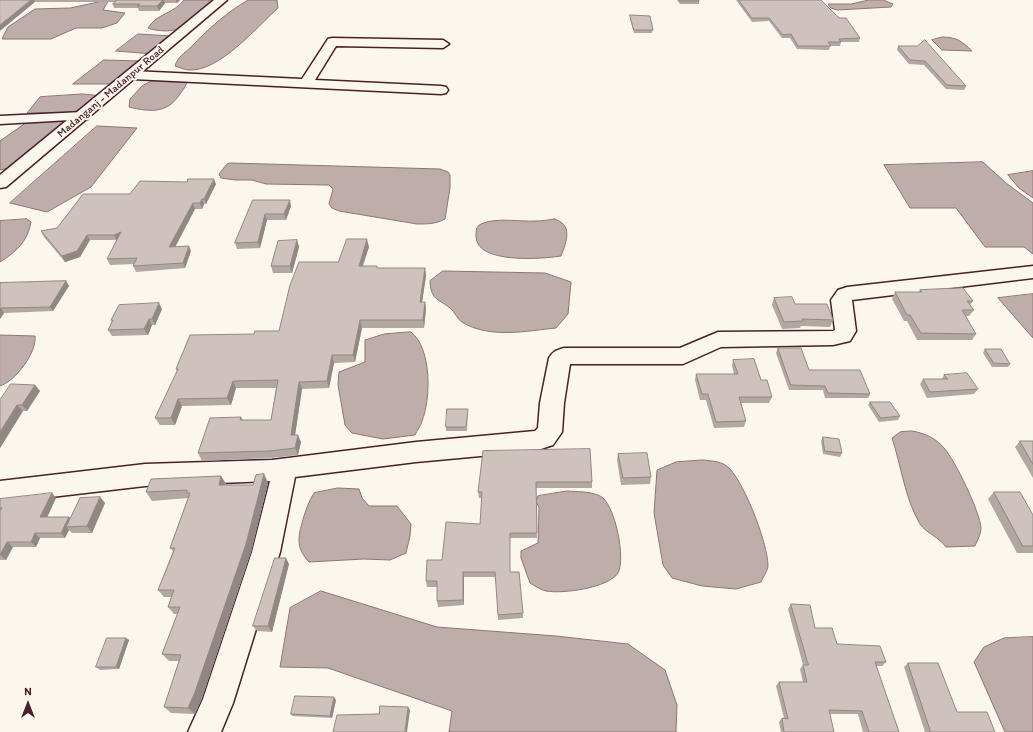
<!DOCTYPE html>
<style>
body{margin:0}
#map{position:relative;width:1033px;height:732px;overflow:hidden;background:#fbf7ec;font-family:Itim,sans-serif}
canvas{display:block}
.north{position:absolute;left:8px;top:684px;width:40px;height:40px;-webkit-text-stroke:3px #fbf7ec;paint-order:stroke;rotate:0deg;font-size:11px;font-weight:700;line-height:16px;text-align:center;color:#4a1f2b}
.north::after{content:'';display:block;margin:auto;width:14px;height:18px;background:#4a1f2b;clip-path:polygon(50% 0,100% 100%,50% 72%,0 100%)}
</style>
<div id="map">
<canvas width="1033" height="732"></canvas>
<div class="north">N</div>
</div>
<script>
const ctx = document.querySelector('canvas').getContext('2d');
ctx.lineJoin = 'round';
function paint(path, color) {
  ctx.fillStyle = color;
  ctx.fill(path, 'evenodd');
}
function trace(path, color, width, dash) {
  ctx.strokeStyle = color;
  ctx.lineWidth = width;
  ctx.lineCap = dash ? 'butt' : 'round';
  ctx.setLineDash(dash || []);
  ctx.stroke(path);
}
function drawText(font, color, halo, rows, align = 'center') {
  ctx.font = font + ' Itim,sans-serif';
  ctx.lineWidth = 4;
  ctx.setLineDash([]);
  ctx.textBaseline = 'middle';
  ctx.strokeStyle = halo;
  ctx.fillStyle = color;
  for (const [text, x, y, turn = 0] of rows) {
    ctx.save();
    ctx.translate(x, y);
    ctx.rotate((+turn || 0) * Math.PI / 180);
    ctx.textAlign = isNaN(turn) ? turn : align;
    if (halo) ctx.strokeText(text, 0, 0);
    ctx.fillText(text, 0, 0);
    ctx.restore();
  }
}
const water = new Path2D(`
 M109,0L103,10L125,13L117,23L102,28H76L51,39H2L8,27L35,9L70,8Z
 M184,0H208L214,2C205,10 195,21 185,27C176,32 158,32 148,28C157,13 174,14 184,0Z
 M248,0H277L278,8C257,27 219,72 189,70C185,70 179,67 175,66C178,56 184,54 191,47C208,29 226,13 248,0Z
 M869,0H883L893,4L891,7L837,10L831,8L828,4H851Z
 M138,34L172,36L153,54L116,51Z
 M942,37C956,37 962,41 972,51L942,50L932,40Z
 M104,60L142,61L114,84H73Z
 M154,80H187C187,85 183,90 180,94C167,114 150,112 129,107L130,99L142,86Z
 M83,94L103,96L80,113H27L40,97Z
 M61,119L67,121L13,167L0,170V141L27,122Z
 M97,126L137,128L91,187L47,212L10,203Z
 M983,162L1006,183L1033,203V254L1024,247H985L956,208H910L884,165Z
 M231,163L440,169L448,172L450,175V188L445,219C436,224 428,224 417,224L339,211L332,208L329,204L333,189L329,185L266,184L252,180H235L221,178L219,174L227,164Z
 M1033,171V198L1019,188L1008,175Z
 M27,219L31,222C28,241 16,252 0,262V221Z
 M554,219C573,224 567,241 561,256C542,259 477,264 476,237C476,231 476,226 481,224C495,217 521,222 536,221C542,221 548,220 554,219Z
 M443,271L545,273L571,282L568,314L556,328C526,331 489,339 462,322C457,319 455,312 450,308C437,298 431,300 430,281Z
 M1033,294V338L998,298Z
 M411,332C432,348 431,399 422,421C421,426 417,430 415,435L383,439L352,433L345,425L338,385L339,372L365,362V340L384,334Z
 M0,335L35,336C37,352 16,381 0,386Z
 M912,431C924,433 936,438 944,448C955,460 980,512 981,528C981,534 977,541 975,546L946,547C939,537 926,533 920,524C905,499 901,465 892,438L900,432Z
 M702,460C712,461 723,461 730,469C746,487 767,542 768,565C768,571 763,577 761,582L736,589L702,586L672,578L663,565L654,513L657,470L676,462Z
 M338,488L359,489L362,498L369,506H397L411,524L410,536L406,553L390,560L364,559L309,562C294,546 299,534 304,516C307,507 309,501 314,493Z
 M567,491C578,492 590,491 600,496C615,503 626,559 618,573C608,588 563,594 546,591C541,590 535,586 530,583L521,558V551L538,543L539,507L536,502L538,496Z
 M321,591L437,627L556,636L628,644L665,670L677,705L676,732H449L452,711L328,668L280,667L290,608Z
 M1033,637V732H1005L974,662L984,647L1004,638Z`);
paint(water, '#bfadaa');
trace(water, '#907477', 1);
const minor = new Path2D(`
 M332,38L443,40L449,44L443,48L336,46L315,80L441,86L446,87L448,90L446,93L441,94L132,79L127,78L125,75L127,72L132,71L302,79L328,39Z
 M83,112L88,113L90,116L88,119L0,124V116Z
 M1033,266V278L852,300L856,331L850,341L833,345L721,347L683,364H570L564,403L562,432L553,445L535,451L416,462L295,477L280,552L233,703L221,732H188L203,699L252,552L270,481L145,486L0,503V481L145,464L272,460L416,442L535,431L538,428L540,403L549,358C553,351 557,350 564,348H680L718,332L833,331L835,330L831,300L838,290L847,287Z`);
const major = new Path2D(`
 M214,0H227L6,187L0,188V175Z`);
trace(minor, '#4a1f2b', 3);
trace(major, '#4a1f2b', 3);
paint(minor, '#fbf7ec');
paint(major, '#fbf7ec');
paint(new Path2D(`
 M0,0H180L177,3H165L159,11H139L138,8H114L113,4L115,2H35Z
 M677,0H699V4H680Z
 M736,0H821L860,38L859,42H841L840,46H830L829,50L797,49L790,38H782L769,21L752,22Z
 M630,15L653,30L652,33H634L630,18Z
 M898,46H917L966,86L964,90L946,89L924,65L909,64L897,50Z
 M216,184L206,204H204L202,209H195L175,247L191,251L185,268L136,272L133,266L135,264L110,265L107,259L117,240H90L80,257L65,262L44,237L41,231L57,228L130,194Z
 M253,200L291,206L286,220H267L260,248L237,249L235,243Z
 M297,240L299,247L292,273H273L271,266Z
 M369,247L363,266L377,268H425L426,276L422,302H425L426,309L424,328H362L355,362L334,363L329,388L302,389L295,435L301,442L298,455L272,458L202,461L198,453L241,417L243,420H271L276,388H236L231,405L182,406L175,425H160L155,418L177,372L176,369L254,334L279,331L338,262Z
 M66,281L69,286L53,311L4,313L0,319V283Z
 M920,290L973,301L970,305L974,310L969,316H966L976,334L972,340H917L907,321H904L892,299L895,292H919Z
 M774,298L795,304L833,320L830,327L801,326L800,328L782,329L772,305Z
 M162,309L155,325H152L148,335L112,336L108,330L112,322L111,320Z
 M778,348L809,370L870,394L868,398H825L823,390H789L776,353Z
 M985,349L1010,364L1008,367H992L983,353Z
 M733,360L761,380L772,397L769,403H740L746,421L744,427L714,428L706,400H700L695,380L696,374H734L732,366Z
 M944,375L978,389L974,394L927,398L920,384L923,379H942Z
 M35,385L40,391L27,411H23L0,448V400Z
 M870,402L900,416L898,420L879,422L868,405Z
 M468,409L467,431H446V427Z
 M823,437L842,453L840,457L823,454L821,441Z
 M1020,441H1033V478L1015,447Z
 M590,449L592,482V488H536L537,538H510V572L523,613V618L498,620L496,577H464V605L438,607L437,601V587H427L426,581L442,560L480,524L482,498H479L478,492Z
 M618,454L651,477L650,484L621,485L617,460Z
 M264,474L268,483L251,552L202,698L195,714L171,713L164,707L179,661H169L162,654L178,614H174L168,607L171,597H164L158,590L173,551L170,548L188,498L152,501L146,492L221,476L226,484V485H253Z
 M994,492L1033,515V553H1017L988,499Z
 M100,497L105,503L92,533H72L69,530L65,538H40L36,547H13L6,560H0V499L56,498L47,517H69L70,519Z
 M289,564L272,632L257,631L253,626Z
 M791,604L815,628L837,644L886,662L882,666H876L899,732H863L858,714H830L834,732H781L779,722L782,718H784L776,686L779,682H803L800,669L803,665L788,609Z
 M126,638L129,640L119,669L100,670L96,667Z
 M908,663L957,712L995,732H925L904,667Z
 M336,700L332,718L292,716L291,714Z`), '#b2a7a2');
paint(new Path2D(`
 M31,0H34L35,2L0,31V25Z
 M163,0H164L165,3L159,11L157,6Z
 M176,0H180L177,3Z
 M214,179L216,184L206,204L204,199Z
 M202,199L204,204L202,209L200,203Z
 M290,200L291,206L286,220L284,214Z
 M193,203L195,209L172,253L169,247Z
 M265,214L267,220L260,248L258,242Z
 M121,232L117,240L114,235Z
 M87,235L90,240L80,257L65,262L62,256Z
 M367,239L369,247L360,273L359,266Z
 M297,240L299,247L292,273L290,266Z
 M189,246L191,251L185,268L183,263Z
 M425,268L426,276L421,309L420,302Z
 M66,281L69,286L53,311L50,307Z
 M425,302L426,309L424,328L423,320Z
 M159,303L162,309L155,325L152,319Z
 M1,308L4,313L0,319V309Z
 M149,319L152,325L148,335L144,329Z
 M360,320L362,328L355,362L353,355Z
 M332,355L334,363L329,388L327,381Z
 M233,381L236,388L231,405L227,398Z
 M299,382L302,389L294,442L291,435Z
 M35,385L40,391L27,411L22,405Z
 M178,399L182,406L175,425L171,418Z
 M17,405L23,411L0,448V432Z
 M298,435L301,442L298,455L295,448Z
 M264,474L268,483L251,552L202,698L195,714L188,708Z
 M221,476L226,484L224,493L219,485Z
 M52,493L56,498L45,522L40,517Z
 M100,497L105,503L92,533L87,526Z
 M69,517L73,522L66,527L69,530L65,538L61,533Z
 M35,533L40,538L36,547L31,542Z
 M7,542L13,547L6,560L0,555Z
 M286,558L289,564L272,632L268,626Z
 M463,572L464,577V605L463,600Z
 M126,638L129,640L119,669L116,667Z
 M334,697L336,700L332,718L330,716Z
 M408,707L410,710L407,732H405Z`), '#918884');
const building = new Path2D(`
 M0,0H31L0,25Z
 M117,0H163L157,6H137L140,4H113Z
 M679,0H699V1H680Z
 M739,0H821L839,18H846L860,38L839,39L841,42H828L831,46H798L791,34L783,35L769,18H752Z
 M630,15L650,16L653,30H634Z
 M925,40L966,86L947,85L925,61L910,60L898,46H917Z
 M188,179H214L204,199H202L200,203H193L169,247L189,246L183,263L133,266L137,258L107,259L121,232L114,235H87L77,251L62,256L41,231L57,228L83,194H130L140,181L187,182Z
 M253,200H290L284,214H265L258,242L235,243Z
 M347,239H367L359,266H377V268H425L420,302H425L423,320H360L353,355H332L327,381L299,382L291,435H298L295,448L269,451L198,453L210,418L241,417L240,420H271L278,380L233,381L227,398L178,399L171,418H155L178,369H176L190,335L254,334L255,331H279L290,285L299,262H338Z
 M297,240L290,266H271L278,241Z
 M66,281L50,307L1,308L0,309V283Z
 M963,288L973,301H967L974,310H962L976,334L921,333L910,315H907L895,292H922L920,290Z
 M792,297L795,304H827L833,320L802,319L803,321L784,322L774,298Z
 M159,303L152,319H149L144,329L108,330L113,320H111L119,305Z
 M778,348H801L809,370H860L870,394L828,393L825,386L791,385Z
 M985,349H1001L1010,364L994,363Z
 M754,359L761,380H767L772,397H739L746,421L716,422L708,394H702L696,374H738L733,360Z
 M967,373L978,389L930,392L923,379H948L944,375Z
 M11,384L35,385L22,405H17L0,432V400Z
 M870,402H890L900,416L881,418Z
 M447,409H468L466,427H446Z
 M823,437L839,439L842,453L825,451Z
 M1020,441H1033V464Z
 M590,449L592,482H536L537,533H510V572H519L523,613L498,615L495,572H463V600L437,601V581H426L427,560H442L446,522L480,524L482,492H478L483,451Z
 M647,453L651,477L623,478L618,454Z
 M264,474L246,544L195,692L188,708L164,707L181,655L162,654L180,607H168L174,590H158L175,548H170L190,493H187V490L146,492L151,479L221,476L219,485H253L256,475Z
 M994,492H1020L1033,515V546H1023Z
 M52,493L40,517H69L61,533H35L31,542H7L0,555V511L2,508H0V499Z
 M100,497L87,526L66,527L80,498Z
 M275,558H286L268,626H253Z
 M791,604L810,605L815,628H832L837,644L880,646L886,662H875L899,732H869L862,711L829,710L834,732H784L782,718L788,719L779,682H807L803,665H808Z
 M107,638H126L116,667H96Z
 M908,663H938L957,712H987L995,732H931Z
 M295,696L334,697L330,716L291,714Z
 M380,706L408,707L405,732H333L337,715L379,714Z`);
paint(building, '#cfc2bc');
trace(building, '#918884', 1);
drawText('11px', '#4a1f2b', '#fbf7ec', [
 ["Madanganj - Madanpur Road",111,92,-40]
]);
</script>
